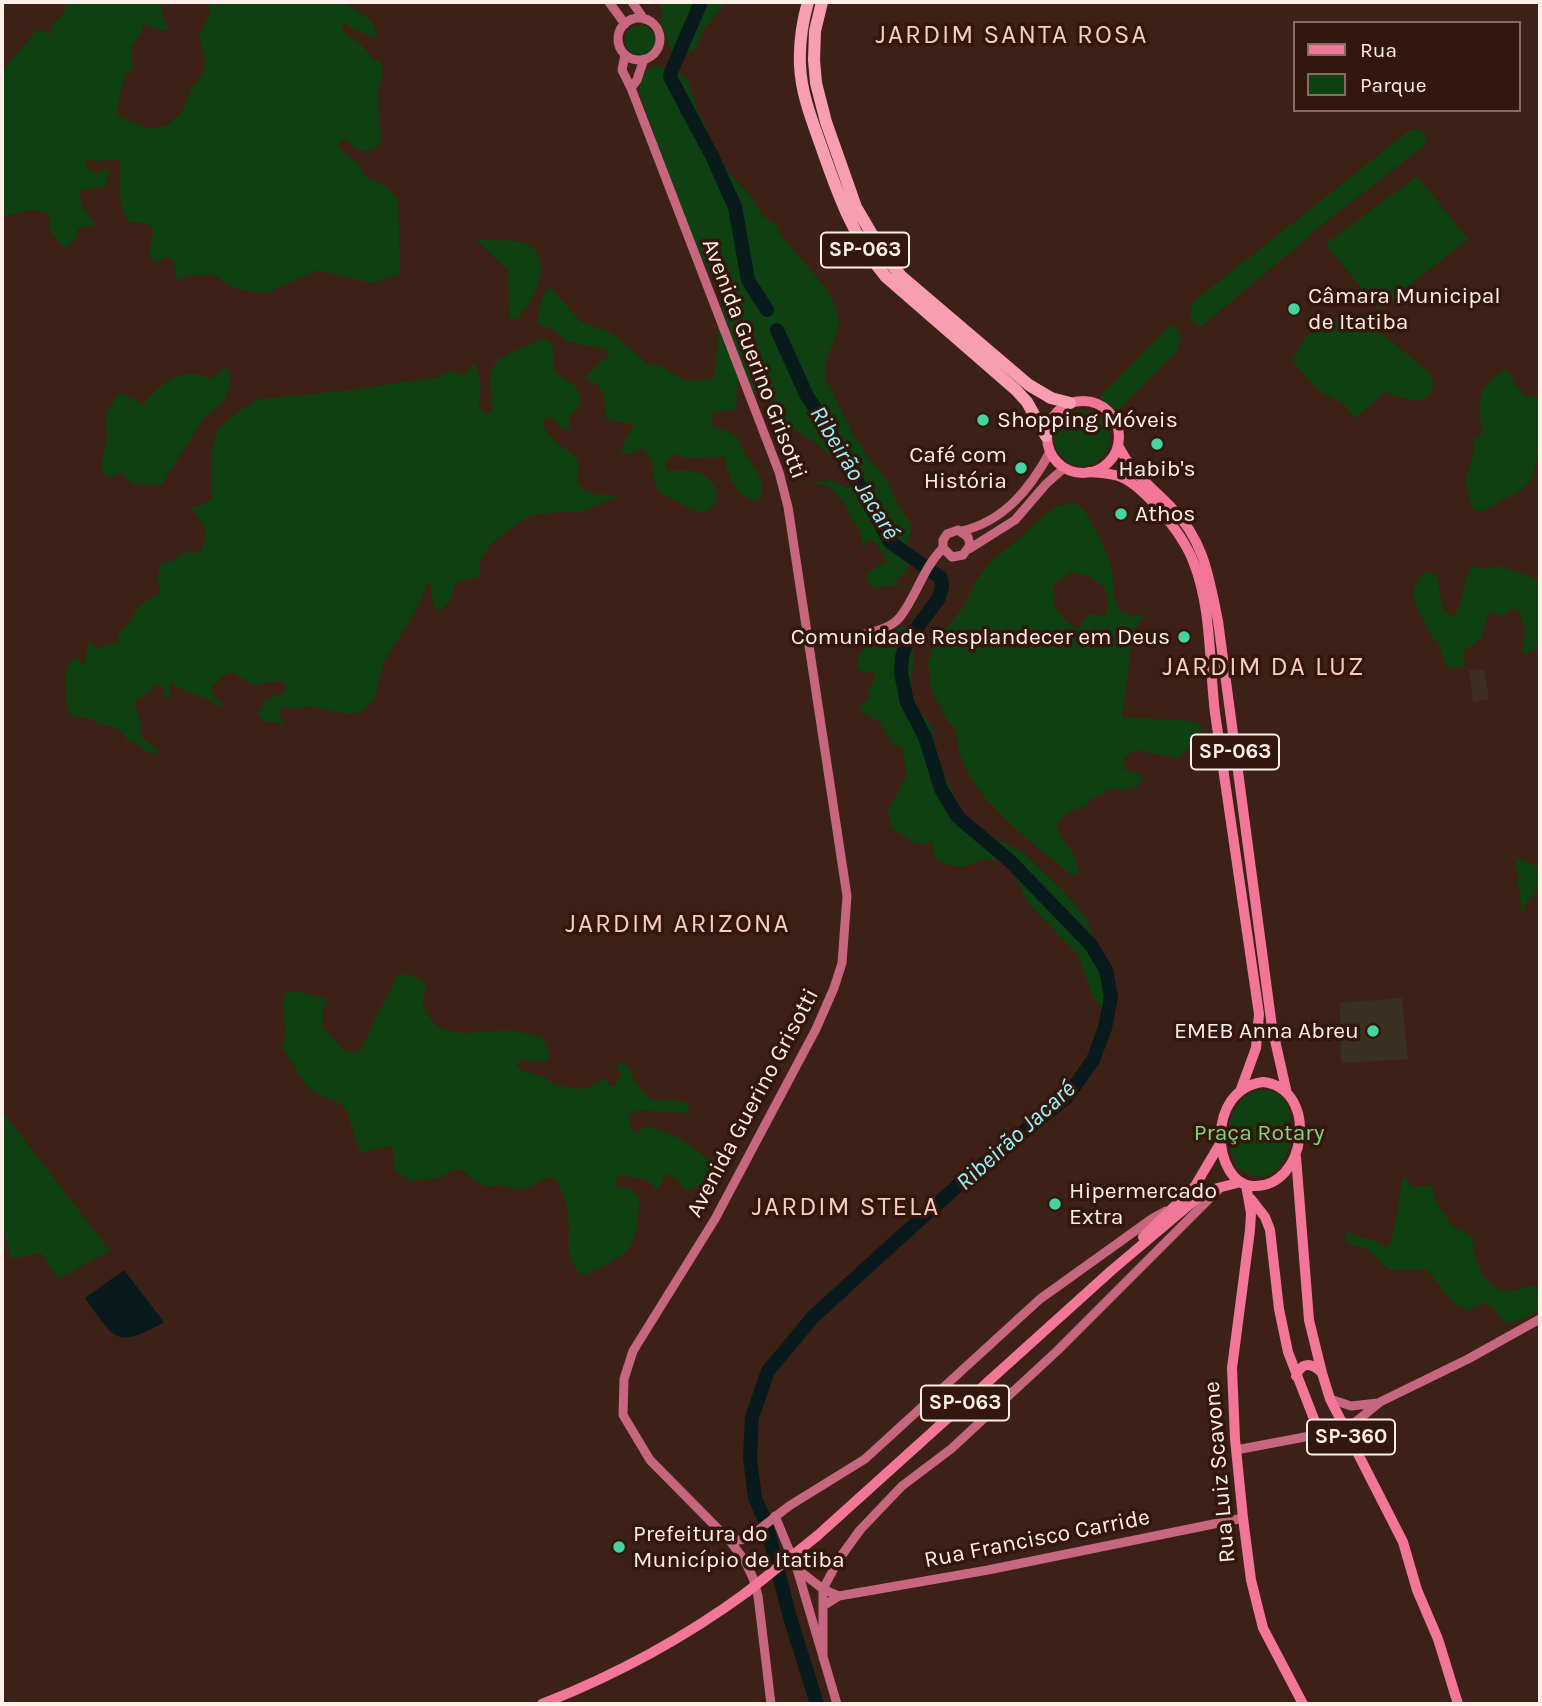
<!DOCTYPE html>
<meta charset="utf-8">
<style>
body{margin:0}
#map{position:relative;width:1542px;height:1706px;overflow:hidden;background:#3e2116;font-family:Karla,sans-serif}
canvas{display:block}
.frame{position:absolute;inset:0;border:4px solid #ffefe9;pointer-events:none}
.legend{position:absolute;left:1293px;top:21px;width:228px;height:91px;box-sizing:border-box;background:#33170d;border:2px solid #856d65;margin:0;padding:9px 12px;list-style:none;font-size:21px;color:#ffefe9}
.legend li{display:flex;align-items:center;gap:14px;height:35px}
.legend b{width:35px;border:2px solid #856d65}
</style>
<div id="map">
<canvas width="1542" height="1706"></canvas>
<div class="frame"></div>
<ul class="legend">
<li><b style="height:9px;background:#f27697"></b>Rua</li>
<li><b style="height:19px;background:#0e4012"></b>Parque</li>
</ul>
</div>
<script>
const ctx = document.querySelector('canvas').getContext('2d');
ctx.lineJoin = 'round';
function paint(path, color) {
  ctx.fillStyle = color;
  ctx.fill(path, 'evenodd');
}
function trace(path, color, width, dash) {
  ctx.strokeStyle = color;
  ctx.lineWidth = width;
  ctx.lineCap = dash ? 'butt' : 'round';
  ctx.setLineDash(dash || []);
  ctx.stroke(path);
}
function drawText(font, color, halo, rows, align = 'center') {
  ctx.font = font + ' Karla,sans-serif';
  ctx.lineWidth = 7;
  ctx.setLineDash([]);
  ctx.textBaseline = 'middle';
  ctx.strokeStyle = halo;
  ctx.fillStyle = color;
  for (const [text, x, y, turn = 0] of rows) {
    ctx.save();
    ctx.translate(x, y);
    ctx.rotate((+turn || 0) * Math.PI / 180);
    ctx.textAlign = isNaN(turn) ? turn : align;
    if (halo) ctx.strokeText(text, 0, 0);
    ctx.fillText(text, 0, 0);
    ctx.restore();
  }
}
paint(new Path2D(`
 M1484,669L1489,699L1473,702L1469,670Z`), '#3d2e22');
paint(new Path2D(`
 M1402,998L1408,1059L1341,1063L1340,1003Z`), '#393020');
paint(new Path2D(`
 M66,2H161L163,20L169,28C159,35 153,27 144,23L140,35L131,47L133,70L126,73L117,107L118,116L150,129L168,125L182,111L191,90L204,71L205,60L199,36L210,12V2H342C357,12 376,16 377,39L353,29L344,22L342,31L362,45L371,57L380,62L383,66L378,95L381,143C368,157 356,151 346,139L339,142L338,146C348,161 356,154 365,176L386,186L398,199L400,274L371,283L317,270L266,293L241,290L226,284L216,275H189L175,281L176,270L172,259L165,257L155,264C145,251 153,242 153,228L145,223L129,222C117,206 119,181 121,162L113,159L95,162L92,159L84,162L89,170L99,173L107,169L110,171L104,188L95,187L91,190L84,188L80,193L81,204L95,225L78,228L75,239L67,248L63,247L50,230L49,214C33,206 19,213 2,217V71L37,30H42L49,35L53,23L64,14Z
 M661,2H726L705,28L695,49L685,54L671,50L661,23Z
 M625 40a15 15 0 1 1 30 0a15 15 0 1 1-30 0Z
 M656,65L680,74L688,80L696,107L706,127L714,156L753,199L763,216L776,225L783,238L826,288L837,310L839,326L826,362V379L853,434L871,462L886,478L898,505L912,525C912,533 907,540 907,548C907,569 912,569 893,582L902,585L878,587L874,590L868,581L867,572L887,562L878,545L870,540L862,546L860,529L850,517L846,506L832,489L825,485L808,483L830,480L848,488L851,484L844,468L814,442L793,429L768,400L754,392L739,379C734,388 739,399 736,409L731,411H717L712,415L711,425C718,431 728,429 736,436C740,440 741,445 743,450C752,468 769,479 759,500C739,502 724,473 726,457L686,458L673,454C667,459 663,464 666,471L687,470L703,474L715,486L717,496L713,506L707,511L697,512L660,493L654,482L652,461L643,448L629,454L621,453C623,438 632,435 633,424L615,422L607,419C602,409 607,398 600,388C597,383 589,382 585,378L599,362L609,357L606,349L569,342L550,328L542,326L538,321C539,308 539,296 550,287L581,322L612,333L646,363L662,367L686,381L714,379L721,305L719,293L688,229L639,92C639,80 642,69 656,65Z
 M1416,129L1425,133L1426,138L1424,146L1334,215L1202,326H1196C1188,319 1190,311 1193,302L1410,130Z
 M1417,176L1468,239L1379,309L1325,244Z
 M474,238C490,242 508,238 524,243C532,245 537,251 539,258C546,281 531,301 518,319H509L508,270Z
 M1348,316L1367,323L1387,338L1427,371L1434,382C1429,412 1403,396 1384,392C1377,403 1364,407 1356,419L1344,404L1318,390L1293,362C1300,335 1322,321 1348,316Z
 M1174,326C1184,332 1181,343 1176,352L1116,412L1102,400L1101,396L1168,327Z
 M543,338L547,339L554,349L553,371L574,385L581,399L578,408L570,415L569,423L571,430L560,428L556,420L550,417L545,419L542,424C547,431 553,441 560,446C578,457 582,459 577,481C586,497 598,495 614,495L617,497L583,511L536,514L528,517L504,533L490,545L480,561L479,577L456,582L450,600L442,610H438L433,605L431,584L428,582L418,606L384,662L374,700L360,712L347,714L310,706L294,709L285,706L279,711L284,725L271,721L264,722L258,714L265,700L284,692L287,685L280,681L253,685L232,671L221,677L211,688V694L223,703L222,708C206,696 187,694 171,683L169,686L171,698L167,699L160,684H156L151,690L134,701L141,724L139,733L142,737L157,749V754L146,752L140,746L127,740L119,729L98,723L88,717C63,722 67,704 66,688C64,676 65,664 75,657L85,666L88,642L99,649L106,644L118,643L119,631C131,624 129,619 137,609C144,601 152,597 161,593L158,583L159,565L172,561L185,552L200,553C210,531 205,521 188,507L201,506L212,498L211,457L216,432C227,421 247,403 261,399L342,391L439,377L452,370L465,376L472,365L476,364L481,389L478,405L483,413L488,414L493,408C490,370 483,364 523,347C530,343 537,343 543,338Z
 M222,366L229,371C232,392 226,404 207,414L161,485L132,484L122,473L108,477L105,475L101,465L107,438L105,412L113,405L117,394H123L143,404C164,381 180,365 211,379L216,374L223,372Z
 M1507,369L1517,387L1525,396H1540C1540,423 1542,466 1526,486C1514,496 1496,503 1483,511H1477L1472,508L1465,481L1474,452L1473,438L1480,436L1483,432C1476,402 1478,384 1507,369Z
 M1054 438a28 28 0 1 1 56 0a28 28 0 1 1-56 0Z
 M1073,503L1083,508L1100,538L1112,568L1114,597L1120,611L1133,616L1145,615L1133,633L1122,717L1190,721L1201,724L1200,754L1188,748L1178,758L1134,750L1124,758L1123,769L1141,775V782C1133,791 1121,789 1110,789L1103,794L1089,800L1087,806C1026,822 1081,844 1079,873L1073,876C1029,839 958,793 956,730L948,722L931,689L928,663L933,647L964,605L976,581L991,561L1019,539L1045,514L1058,506ZM1072,572C1085,573 1106,583 1108,598C1109,604 1106,611 1106,616L1088,614L1077,630C1061,618 1046,603 1056,582Z
 M1472,566L1486,569L1499,566L1540,580V642L1536,649L1525,654L1522,651L1525,629L1518,610L1513,609L1501,616L1491,612L1487,617L1481,638L1464,651V667L1447,668L1438,643L1430,634L1414,601L1413,590L1422,573L1426,572L1437,575L1442,606L1450,617L1454,616C1465,602 1461,583 1472,566Z
 M902,626L911,629L915,639L911,686L913,701L918,711L926,718L932,727L937,756L958,806L979,830L1019,850L1029,858L1064,892L1085,917L1108,975V997L1102,1009L1093,998L1078,955L1027,902L1014,873L1007,865L998,859H983L963,867L953,866L935,859L932,839L927,844L914,843L892,828L888,810L907,776L902,746H893L880,722L857,709L870,698L868,690C872,684 877,678 874,671L865,673L857,669C857,664 857,657 861,652C868,643 892,628 902,626Z
 M1515,857L1540,868V887L1527,902L1522,914Z
 M402,974L421,979L427,987C421,999 421,1005 429,1017C445,1043 485,1029 511,1031C522,1032 533,1034 543,1038L549,1051L548,1062L520,1060L516,1065L521,1070L543,1077L555,1085L571,1088L584,1089L605,1078L609,1085L615,1086L621,1076L616,1065L620,1063L627,1065L636,1083L650,1100L683,1101L687,1104L690,1110L688,1113L637,1110L628,1116L632,1130L640,1133L643,1127C667,1127 696,1148 712,1163L713,1174L704,1184L686,1191L679,1181L668,1174L664,1175L662,1183L656,1189L648,1180L618,1175L615,1187L632,1189L639,1198C638,1252 630,1253 584,1276C567,1263 568,1251 569,1231C570,1216 564,1189 554,1178H547L530,1187L514,1189L501,1185L487,1187L473,1180L464,1171L456,1169L438,1178L410,1181L395,1171L392,1146L369,1150L361,1154L345,1108L338,1102L317,1094L306,1085L283,1049L285,1031L283,999L286,993C299,988 312,997 326,999L322,1017L323,1028L342,1049L353,1053L359,1051L368,1036L376,1017L397,977Z
 M1261,1090C1268,1091 1275,1090 1281,1096C1304,1119 1286,1207 1235,1166L1236,1161C1218,1141 1232,1093 1261,1090Z
 M2,1111L110,1251L58,1279L42,1253L11,1259L2,1225Z
 M1404,1175L1411,1187L1432,1185L1436,1202L1451,1225L1473,1237C1471,1255 1485,1291 1507,1291C1520,1291 1527,1284 1540,1287C1540,1292 1542,1300 1540,1305C1536,1317 1516,1321 1505,1324C1493,1308 1489,1295 1469,1311L1456,1305L1447,1296L1428,1270H1390L1383,1265L1368,1249L1351,1245L1346,1242L1345,1232L1381,1243L1385,1247L1390,1245C1398,1222 1397,1198 1404,1175Z`), '#0e4012');
paint(new Path2D(`
 M124,1270L164,1322C115,1350 115,1339 85,1298Z`), '#081a1c');
trace(new Path2D(`
 M701,2L671,72L670,77L712,156L735,207L748,280L767,310
 M777,330L807,396L826,425L890,542L941,578L942,587L939,598L907,641L902,657L901,673L907,702L925,737L941,789L958,817L1011,862L1091,945L1106,970L1111,997L1105,1028L1093,1060L1066,1098L974,1171L885,1251L813,1317L768,1371L752,1417L750,1458L755,1498L766,1523L789,1614L817,1704`), '#081a1c', 14);
trace(new Path2D(`
 M609,2L625,24
 M632,2L644,19
 M618 39a21 21 0 1 1 42 0a21 21 0 1 1-42 0Z
 M625,55L622,70L631,88L779,472L788,507L847,896L842,963L834,988L816,1029L715,1219L633,1351L624,1379L623,1415L650,1460L730,1541L745,1561L753,1578L758,1596L771,1704
 M631,88L637,80L644,59
 M962,531C1004,521 1030,489 1050,452
 M969,549L1015,520L1046,484L1064,468
 M807,641C831,638 885,637 900,617C917,595 923,568 943,548V540L947,534L958,530L968,537L970,545L963,555L952,557L943,548
 M1330,1399L1351,1406L1378,1403
 M1236,1450L1347,1429L1380,1402L1468,1359L1540,1319
 M775,1516L797,1569L837,1704
 M730,1541L747,1539L789,1506L865,1459L1040,1299L1153,1218L1166,1211
 M797,1569L823,1589L839,1596
 M823,1606L839,1596L988,1570L1243,1518
 M823,1658V1589L839,1559L860,1530L902,1486L951,1449L1057,1351L1221,1187`), '#c7677f', 9);
trace(new Path2D(`
 M1047 437a36 36 0 1 1 72 0a36 36 0 1 1-72 0Z
 M1118,445C1132,474 1149,484 1171,507C1204,540 1209,577 1218,621L1272,1027L1286,1089
 M1089,472C1099,473 1112,473 1121,477C1146,488 1183,535 1193,561C1212,608 1209,664 1215,713C1229,814 1245,914 1259,1014L1256,1048L1241,1089
 M1263,1082C1320,1088 1307,1190 1252,1186C1213,1183 1204,1090 1263,1082Z
 M1296,1157L1309,1320L1322,1373L1330,1399L1403,1542L1417,1590L1438,1639L1458,1704
 M1246,1185L1251,1213L1250,1230L1232,1368L1235,1439L1243,1518L1251,1580L1263,1628L1303,1704
 M1251,1199L1265,1217L1270,1230L1279,1309L1288,1352L1319,1432
 M1143,1237L1195,1186L1221,1142
 M1296,1376C1302,1361 1312,1363 1322,1373
 M817,1536L1112,1270L1195,1200L1210,1190L1241,1182
 M542,1704C616,1675 683,1639 747,1592`), '#f27697', 10);
trace(new Path2D(`
 M808,2C802,23 799,43 800,65C801,92 811,118 820,143C837,192 853,238 886,277L1016,390L1027,402L1046,436
 M822,2L815,31L814,60L816,83L826,122L856,207L883,253L901,276L1029,385L1051,398L1070,403`), '#f89eb3', 12);
trace(new Path2D(`
 M747,1592L817,1536`), '#f27697', 10);
for (const [x, y, r, color] of [
 [1294,309,7,"#43d4a0"],
 [983,420,7,"#43d4a0"],
 [1157,444,7,"#43d4a0"],
 [1021,468,7,"#43d4a0"],
 [1121,514,7,"#43d4a0"],
 [1184,637,7,"#43d4a0"],
 [1373,1031,7,"#43d4a0"],
 [1055,1204,7,"#43d4a0"],
 [619,1547,7,"#43d4a0"]
]) {
  const dot = new Path2D();
  dot.arc(x, y, r, 0, 2 * Math.PI);
  ctx.fillStyle = color;
  ctx.fill(dot);
  trace(dot, '#33170d', 2.5);
}
for (const [x, y, w] of [
 [865,250,88],
 [1235,752,88],
 [965,1403,88],
 [1351,1437,88]
]) {
  const box = new Path2D();
  box.roundRect(x - w / 2, y - 17.5, w, 35, 5);
  ctx.fillStyle = '#33170d';
  ctx.fill(box);
  trace(box, '#ffefe9', 2);
}
drawText('bold 21px', '#ffefe9', null, [
 ["SP-063",865,250],
 ["SP-063",1235,752],
 ["SP-063",965,1403],
 ["SP-360",1351,1437]
]);
drawText('23px', '#ffefe9', '#33170d', [
 ["Câmara Municipal",1308,296],
 ["de Itatiba",1308,322],
 ["Shopping Móveis",997,420],
 ["Café com",1007,455,"right"],
 ["História",1007,481,"right"],
 ["Habib's",1157,469,"center"],
 ["Athos",1135,514],
 ["Comunidade Resplandecer em Deus",1170,637,"right"],
 ["EMEB Anna Abreu",1359,1031,"right"],
 ["Hipermercado",1069,1191],
 ["Extra",1069,1217],
 ["Prefeitura do",633,1534],
 ["Município de Itatiba",633,1560]
], 'left');
drawText('23px', '#ffefe9', '#33170d', [
 ["Avenida Guerino Grisotti",754,359,69],
 ["Avenida Guerino Grisotti",753,1103,-62],
 ["Rua Luiz Scavone",1220,1472,-95],
 ["Rua Francisco Carride",1037,1539,-11]
]);
drawText('23px', '#7dd87e', '#33170d', [
 ["Praça Rotary",1259,1133]
]);
drawText('italic 24px', '#96f5fd', '#33170d', [
 ["Ribeirão Jacaré",854,473,59],
 ["Ribeirão Jacaré",1016,1136,-42]
]);
ctx.letterSpacing = '2px';
drawText('26px', '#f6cfc1', '#33170d', [
 ["JARDIM SANTA ROSA",1012,36],
 ["JARDIM DA LUZ",1264,668],
 ["JARDIM ARIZONA",678,925],
 ["JARDIM STELA",846,1208]
]);
ctx.letterSpacing = '0px';
</script>
